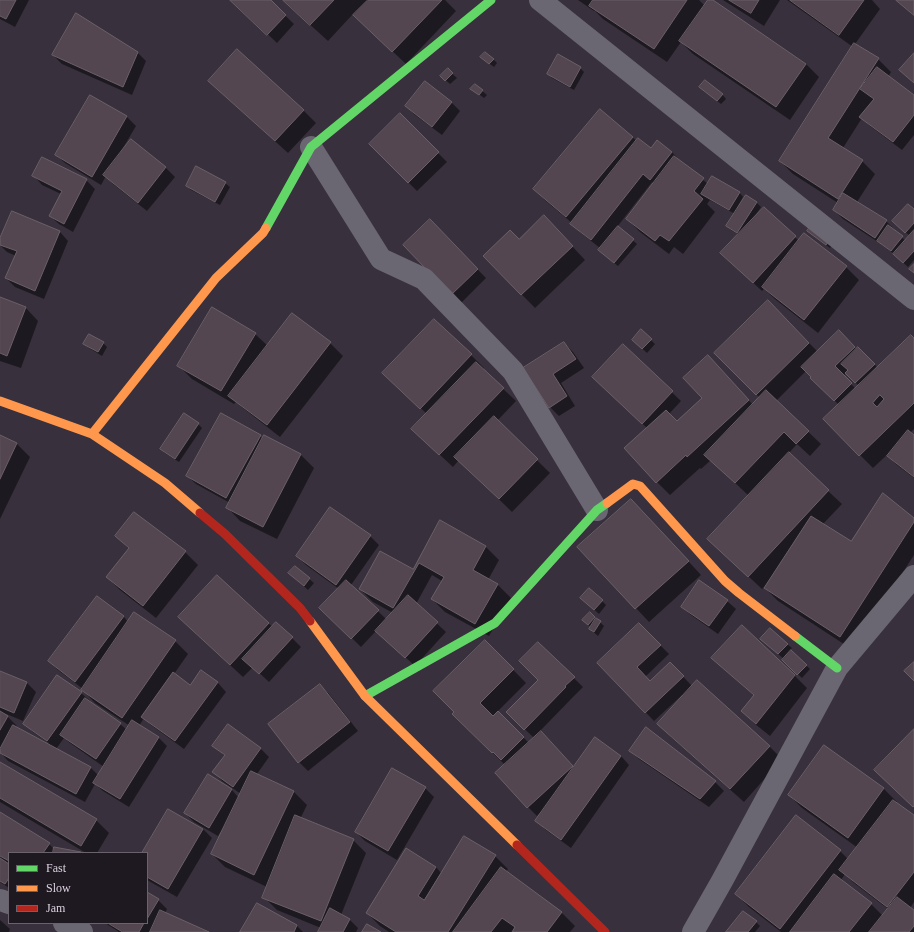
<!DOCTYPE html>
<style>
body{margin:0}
#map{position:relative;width:914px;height:932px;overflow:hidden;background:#38303c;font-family:"Times New Roman",serif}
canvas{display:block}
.legend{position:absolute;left:8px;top:852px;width:140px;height:72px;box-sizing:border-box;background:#1e1821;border:1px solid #6a626d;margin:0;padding:5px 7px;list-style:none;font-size:12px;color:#dbd2df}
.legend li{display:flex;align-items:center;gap:8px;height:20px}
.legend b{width:20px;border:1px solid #6a626d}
</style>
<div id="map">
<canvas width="914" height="932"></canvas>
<ul class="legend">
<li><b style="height:5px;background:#63d668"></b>Fast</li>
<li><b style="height:5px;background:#ff974d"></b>Slow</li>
<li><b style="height:5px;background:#b3261e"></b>Jam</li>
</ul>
</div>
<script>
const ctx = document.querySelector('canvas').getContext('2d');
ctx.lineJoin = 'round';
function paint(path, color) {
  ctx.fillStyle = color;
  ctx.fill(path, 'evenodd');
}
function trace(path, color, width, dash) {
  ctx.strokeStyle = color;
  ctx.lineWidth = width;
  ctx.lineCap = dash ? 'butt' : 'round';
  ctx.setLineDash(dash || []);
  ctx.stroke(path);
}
paint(new Path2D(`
 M0,0H29L15,27L0,19Z
 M232,0H269L294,24L277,43Z
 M283,0H445L456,11L406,64L353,14L328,41Z
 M578,0H699L705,6L709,0H711L806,64L819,77L790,120L693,54L681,42L667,62L603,19L595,11H594Z
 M723,0H780L764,26Z
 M787,0H872L880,9L855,44L878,59L891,72L888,77L914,96V135L902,150L870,126L862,118L843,148L862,161L875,174L857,202L886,221L895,230L894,231L906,241L910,236L893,221L914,210V260L908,267L894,254L881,244L843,219L834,210L838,203L793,174L780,161L853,47Z
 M137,52L146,61L132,95L62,64L53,55Z
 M493,59L497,63L494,67L486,61Z
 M580,68L584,72L574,90L552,78L548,73Z
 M448,70L457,78L450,84L441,76Z
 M426,82L452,103L460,111L442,135L415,115L406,106Z
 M475,85L487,95L484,98L472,89Z
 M705,91L722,94L726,99L721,104Z
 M223,94L303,110L316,123L288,153Z
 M91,96L127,117L136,126L120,153L121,154L131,141L166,168L175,177L147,211L113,184L106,176L101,185L65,163L56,155Z
 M400,115L447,162L417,191L370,144Z
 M632,137L637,141L652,149L672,152L680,161L708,184L739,192L743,197L738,206L739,207L747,196L757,203L761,207L755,216H756L764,208L799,241L846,267L859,280L818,333L776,300L764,289L762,291L731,262L739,235L731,230L727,226L735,214L710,200L707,204L715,212L683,254L674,247L669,254L640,232L627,219L654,184L652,182L617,227L637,244L618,266L603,254L600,248L581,233L572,224V223L547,202L534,189Z
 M34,176L86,180L95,189L73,232L59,224L50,216L61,194L42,185Z
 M225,183L230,187L220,205L191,190L187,186Z
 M12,212L60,232L68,241L44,299L15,287L6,278L16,256L7,252L0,245V240Z
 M430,221L486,278L461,303L405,246Z
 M557,230L585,260L535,308L484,256L519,240Z
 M808,231L835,241L830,248L813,235Z
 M0,298L25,307L38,321L21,368L0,361Z
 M768,302L818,352L839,332L856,349L858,348L878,368L914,339V429L910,433L914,436V478L897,465L888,456L891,452H890L873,468L824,419L839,405L812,378V377L806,371L776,401L821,444L810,456L797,444L788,454L842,504L823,524L851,543L914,519V555L853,650L778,601L764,587L762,589L722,552L749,496L711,460L701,469L700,468L670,495L657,482L647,428L602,386L623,346L681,401L669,414L677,422L703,398L721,370L753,405L760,398L715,353ZM846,373L859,386L856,389L843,376Z
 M434,320L471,355L484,368L483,370L516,401L497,421L550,473L512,512L459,460L453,467L426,442L427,414L397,386Z
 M641,331L655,344L647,353L633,340Z
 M255,334L268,346L330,343L343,356L280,437L243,408L236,402L234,404L192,379L179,366Z
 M103,343L107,347L102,356L89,348L85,344Z
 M564,343L573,352L584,368L561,383L575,406L559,416L550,407L525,368Z
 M198,424L202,428L179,462L165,453L161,449Z
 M0,436L17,444L30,457L0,519Z
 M260,436L263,439L265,436L301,455L314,468L277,539L240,521L227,507L230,503L196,484L187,476Z
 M330,509L370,536L379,545L351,585L387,620L393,613L373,602L360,589L413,571L440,522L486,547L499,560L488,580L498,585L511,598L489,636L445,612L432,599L442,581L432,575L416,604L446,632L415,666L376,631L361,647L321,608L339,589L306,565L297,556Z
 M644,513L701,575L649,622L579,547Z
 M116,536L185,552L198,565L156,618L120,590L107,577L129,549Z
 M295,567L314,583L308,590L294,577Z
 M97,598L124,617L128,622L175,641L188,654L174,674L190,686L201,671L218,683L226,692L184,749L151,725L144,718L139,726L158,737L167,746L129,807L103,791L95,784L85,802L8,761L0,752V672L27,683L36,692L23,721L4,713L3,714L8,717L17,726L16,727L48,744L49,743L33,732L24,724L81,693L90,701L89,703L120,724L127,730L130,726L95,703L82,689H83L58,670L49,661ZM64,738L70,743L104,767L99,776L90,767L56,749Z
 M602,601L606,605L599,614L586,602Z
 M727,601L736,609L718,634L691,615L682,607Z
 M590,613L604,626L598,636L590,629L591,627L587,624Z
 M268,623L273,627L292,638L301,647L269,682L253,667L243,677L192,630Z
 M639,624L669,654L645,677L650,682L670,663L692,686L769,746L782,759L744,802L671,737L658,724L683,696L682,695L654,721L598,663Z
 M485,641L526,683L497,712L529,743L534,738L507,712L539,680L538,643L583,687L574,696L540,731L575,768L596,739L621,756L629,765L571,848L546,830L537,821L545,808L537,816L528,807L505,765L454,714Z
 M765,643L787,644L792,648L790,650L810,669L802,678L783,660L784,659Z
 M713,658L794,675L807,688L770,736L755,724L742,711L755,696L726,671Z
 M320,685L329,694L358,731L308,771L299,762Z
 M646,729L715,782L724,791L709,807L639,759L630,751Z
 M214,746L260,748L269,757L257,774L294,792L307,805L300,819L353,840L366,853L341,915L349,919L358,928L356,932H319L321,928L277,910L264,897L267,887L225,867L212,854L225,827L224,826L218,836L194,822L185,813L208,776L232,790L239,798L241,794L222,781L214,772L225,756Z
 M824,747L884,789L897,802L896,803L914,817V902L910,908L914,911V932H781L749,907L736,894L840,851L849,860L858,848L802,808L789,795ZM845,874L854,883L888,909L883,916L871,904L841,880Z
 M0,763L96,820L109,833L97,853H86L0,802Z
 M425,788L434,797L397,860L365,841L356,832Z
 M0,813L49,844L53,848L79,853H9V888L0,882Z
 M203,829L212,838L177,897L147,880V853H143Z
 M495,856L508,869L506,872L562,913L575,926L570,932H389L380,926L367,913L436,867L441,873Z
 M147,893L158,900L167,909L165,913L207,932H119L105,923H147Z
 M257,904L297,926L303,932H242Z
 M0,920L10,929L9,932H0Z
 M756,922L760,926L755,932H727Z`), '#0007');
const building = new Path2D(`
 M0,0H16L6,19L0,16Z
 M230,0H271L286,15L267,35Z
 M283,0H334L310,25Z
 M368,0H442L392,52L353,15Z
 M593,0H687L654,49L589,6Z
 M708,0H713L806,64L776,107L679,41Z
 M729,0H759L751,13Z
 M790,0H864L839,35Z
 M896,0H914V15Z
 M76,13L138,52L123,87L52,55Z
 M854,43L879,58L828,138L863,160L838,199L779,161Z
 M237,49L304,110L275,141L208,81Z
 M485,52L494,59L489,64L480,57Z
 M914,53V83L899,70Z
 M558,54L581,67L570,87L547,74Z
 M877,67L914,95V115L893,142L859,117L874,99L860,89Z
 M448,68L453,73L445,81L440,76Z
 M705,80L723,94L717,101L699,87Z
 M425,81L452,102L432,127L405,106Z
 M475,84L483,90L479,95L470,89Z
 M90,95L127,116L92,177L55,155Z
 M600,109L633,137L566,217L533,189Z
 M400,113L439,152L408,183L369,144Z
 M638,138L651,148L657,140L672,152L650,180L643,174L591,240L570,224Z
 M131,139L166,167L138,203L103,175Z
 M674,156L704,178L694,191L703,199L669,241L660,235L655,241L626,219Z
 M42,157L87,179L64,224L49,216L62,191L32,176Z
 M196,166L226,182L215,202L186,186Z
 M712,176L740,192L729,210L701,194Z
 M843,193L887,220L875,238L833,210Z
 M746,195L757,202L737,233L726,226Z
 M908,204L914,209V223L905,233L892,221Z
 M764,207L796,236L753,283L720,253Z
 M12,211L60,231L35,291L5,278L17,251L0,245V238Z
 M544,215L573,246L521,295L483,256L510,230L519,239Z
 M430,219L478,269L451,295L403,245Z
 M813,223L832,236L826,245L807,231Z
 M888,225L903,236L891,251L877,241Z
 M618,226L634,239L614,263L598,250Z
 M914,230V251L903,263L893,254Z
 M804,233L847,266L804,320L762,287Z
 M914,264V273L909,269Z
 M0,297L26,307L7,356L0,353Z
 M768,300L809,343L756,395L714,353Z
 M212,307L256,333L221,391L177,366Z
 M292,313L331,342L267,425L228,396Z
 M434,319L472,354L420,409L382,373Z
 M641,329L652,339L642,349L632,340Z
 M839,330L855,347L835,366L852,383L834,401L810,378L811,377L801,367Z
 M89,334L104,342L98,352L83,344Z
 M911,335L914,338V403L859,456L823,419ZM880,395L884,399L877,407L873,403Z
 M564,342L576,359L553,374L567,396L549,408L523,368Z
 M623,344L673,391L642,424L592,377Z
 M858,347L875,364L855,383L845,373L848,370L841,364Z
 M708,355L749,400L687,457L686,455L656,483L624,448L666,410L677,421L702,398L683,378Z
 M476,362L504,388L439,455L411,429Z
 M766,390L809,431L796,444L784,432L735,483L704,455Z
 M184,413L199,423L175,459L160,449Z
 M221,413L261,435L226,498L186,476Z
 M494,416L538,459L499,499L454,457Z
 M908,430L914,435V477L887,456Z
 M0,435L17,443L0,479Z
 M264,435L301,454L263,527L226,508Z
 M789,452L829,490L748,577L707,539Z
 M883,493L914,518V522L840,637L764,588L811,516L851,541Z
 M631,499L689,561L635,609L577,547Z
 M330,507L371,535L336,585L296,556Z
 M134,512L186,551L143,606L106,577L129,548L115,536Z
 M440,520L486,546L473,570L498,584L475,624L431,599L444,577L419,563L393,608L359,589L380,551L413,569Z
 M295,566L310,578L304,586L288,573Z
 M217,575L269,623L230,665L178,617Z
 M346,580L379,610L351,639L319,608Z
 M699,580L728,600L709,626L681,607Z
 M589,588L603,600L594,610L580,598Z
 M408,595L438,622L405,658L375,631Z
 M97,596L124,616L75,682L48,661Z
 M134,612L176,640L122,718L81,690Z
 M590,612L595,617L588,625L582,620Z
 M596,618L601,621L594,632L589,629Z
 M276,622L293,637L259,674L242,659Z
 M639,623L661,645L637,667L650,681L670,662L684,676L645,713L597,663Z
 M742,625L795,675L756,724L741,711L754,695L711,658Z
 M770,628L788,644L778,654L760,639Z
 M485,640L514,669L480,703L493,716L498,711L524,737L501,760L493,752L492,753L452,714L454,712L433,691Z
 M538,642L575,677L565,686L566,687L524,730L506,712L538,680L519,661Z
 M791,650L807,665L797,675L782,660Z
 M914,662V681L904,671Z
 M201,670L218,682L175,741L141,717L173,672L190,685Z
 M0,671L27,682L14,713L0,707Z
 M57,675L82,692L47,741L23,724Z
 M697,680L770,746L730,789L657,724Z
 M320,684L350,722L298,763L268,724Z
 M85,698L121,723L96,759L60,735Z
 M0,711L8,716L0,730Z
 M132,720L159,737L120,799L93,783Z
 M228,724L261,748L233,787L212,772L225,755L212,746Z
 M13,725L91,767L76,794L0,753V749Z
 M646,727L716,781L700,799L629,751Z
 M914,729V806L913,807L874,770Z
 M541,731L573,766L527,808L495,773Z
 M595,737L621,756L561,840L535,821Z
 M824,745L884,788L848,838L788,795Z
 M0,762L97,819L81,846L0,798Z
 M392,768L426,787L388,851L355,832Z
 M251,771L294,791L254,875L211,854Z
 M208,774L232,789L209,828L184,813Z
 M893,800L914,815V872L887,907L839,870Z
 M168,809L203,829L168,889L147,877V853H142Z
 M0,812L50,843L43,853H9V861L0,856Z
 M295,815L354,839L321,921L262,898Z
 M796,815L841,850L780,929L735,894Z
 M464,836L496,855L448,932H396L366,913L406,848L436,867L418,896L424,900Z
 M54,847L81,852V853H53Z
 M0,858L9,864V878L5,884L0,881Z
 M501,867L562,912L547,932H512L515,927L502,918L491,932H453Z
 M834,874L872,903L849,932H790Z
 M147,892L159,899L147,919Z
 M897,897L914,910V926L909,932H869Z
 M257,903L297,925L294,932H240Z
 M330,908L350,919L343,932H318Z
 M160,910L209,932H150Z
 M743,911L757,921L748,932H726Z
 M108,923H144L139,932H123Z
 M367,924L381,932H362Z`);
paint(building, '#534650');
trace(building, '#6a6068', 1);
trace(new Path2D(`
 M540,0L914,299
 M311,147L381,259L424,279L513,371L597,510
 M0,900L9,903
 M64,923L82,932
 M693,932L722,881L837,668L914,576`), '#6a6773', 22);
trace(new Path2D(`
 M266,228L311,147L491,0
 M795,636L837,668
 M365,696L495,623L597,510L607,503`), '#63d668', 9);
trace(new Path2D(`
 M0,401L92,434L165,483L200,513
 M92,434L216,278L263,233L266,228
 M607,503L633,484L640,486L725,581L739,593L795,636
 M310,621L365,696L517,845`), '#ff974d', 9);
trace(new Path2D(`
 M200,513L225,534L300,608L310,621
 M517,845L605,932`), '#b3261e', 9);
</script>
